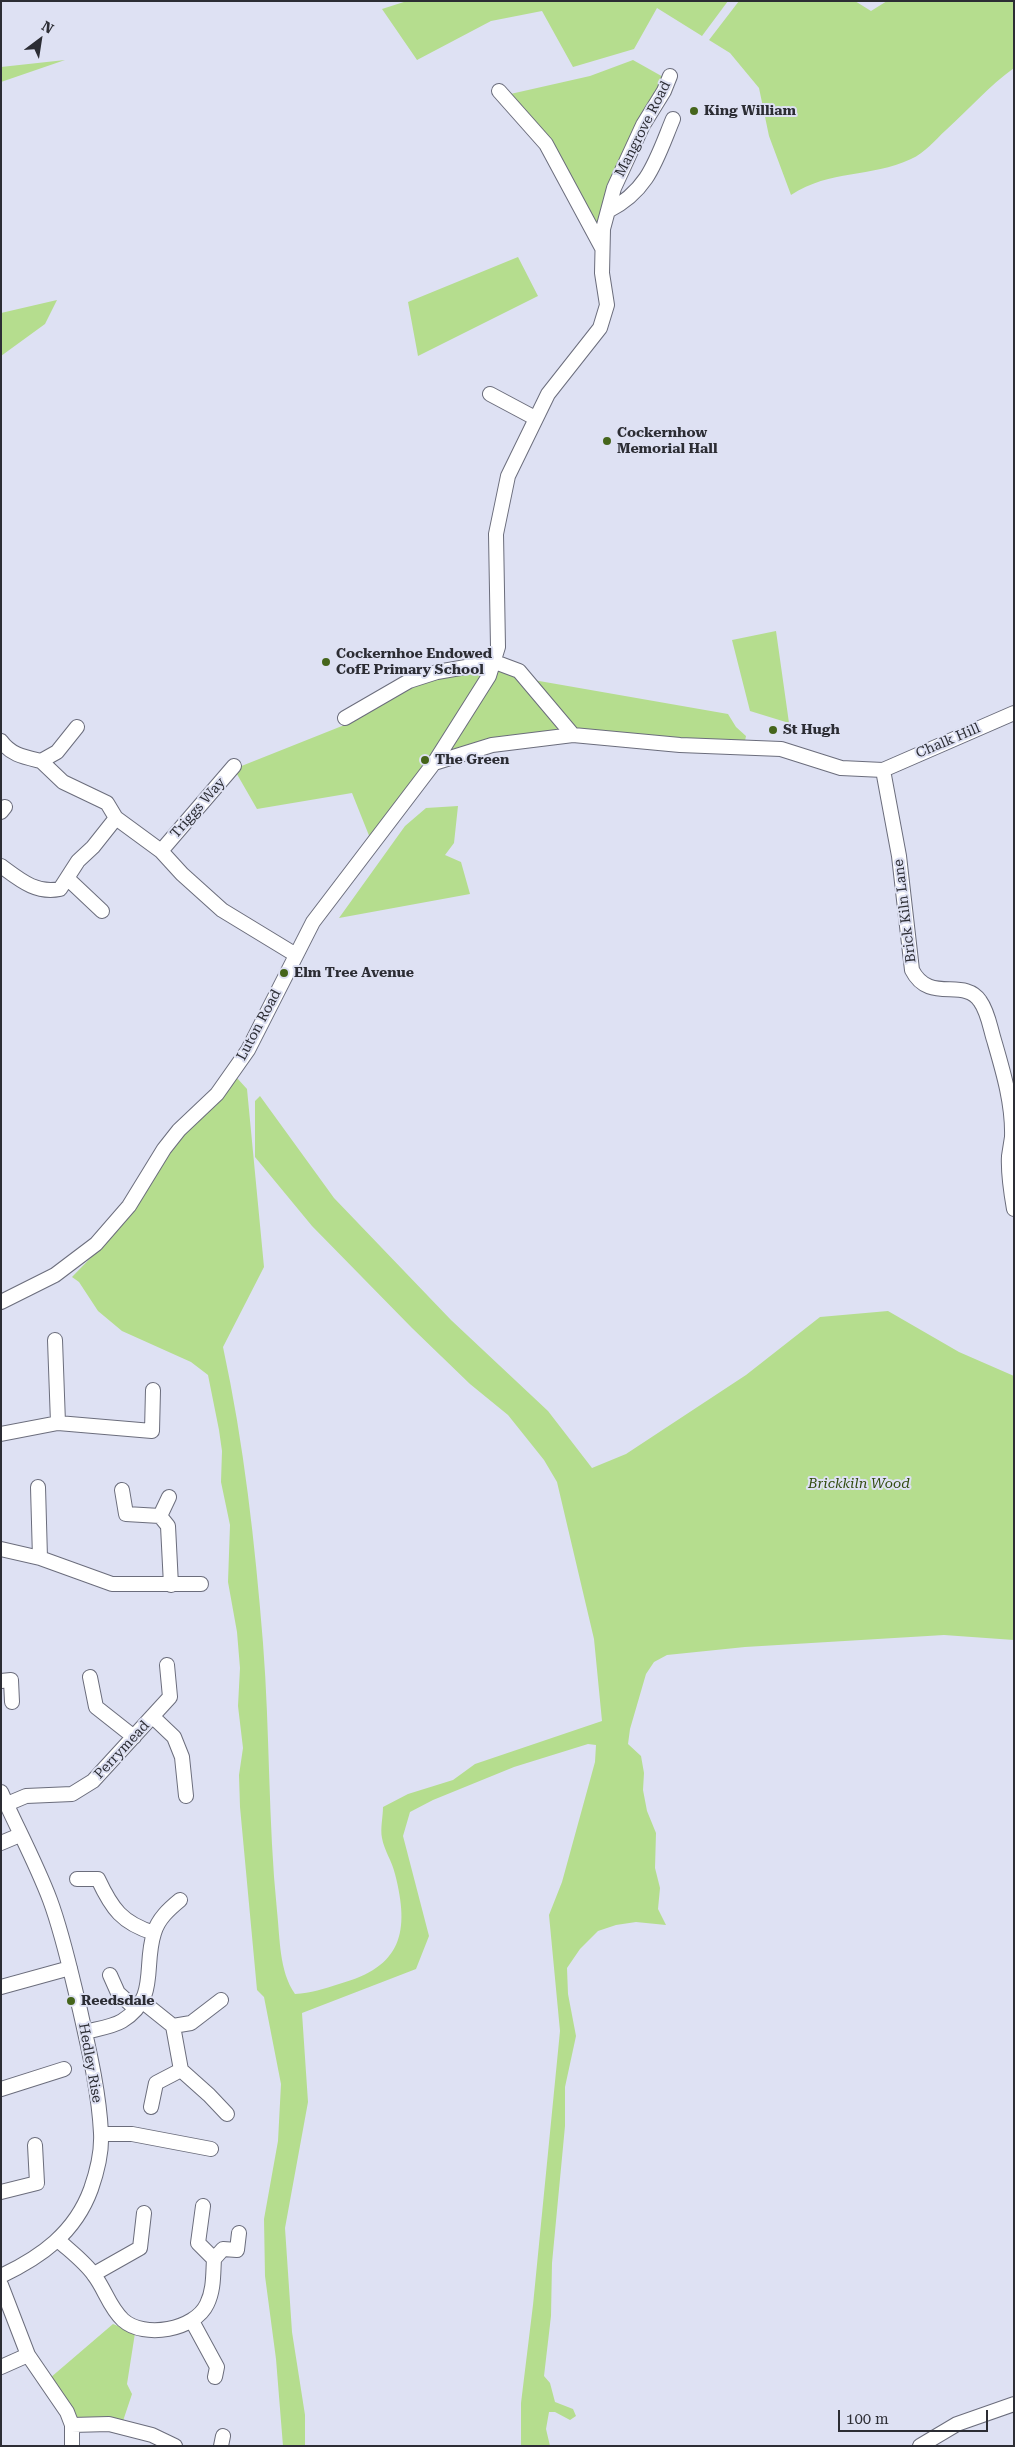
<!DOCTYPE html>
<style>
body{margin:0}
#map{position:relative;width:1015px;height:2447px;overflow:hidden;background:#dee1f3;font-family:"Roboto Serif",serif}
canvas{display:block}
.frame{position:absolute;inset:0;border:2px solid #2c2d34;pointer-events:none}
.north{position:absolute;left:15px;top:15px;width:50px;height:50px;-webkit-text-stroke:4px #dee1f3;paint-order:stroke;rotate:31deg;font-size:14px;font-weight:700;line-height:20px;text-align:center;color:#2c2d34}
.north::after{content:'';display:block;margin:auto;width:18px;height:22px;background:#2c2d34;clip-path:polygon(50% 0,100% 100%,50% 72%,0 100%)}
.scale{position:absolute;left:838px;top:2410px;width:150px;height:22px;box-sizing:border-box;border:2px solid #2c2d34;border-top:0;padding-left:6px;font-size:15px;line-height:18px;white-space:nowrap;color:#2c2d34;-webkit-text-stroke:4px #dee1f3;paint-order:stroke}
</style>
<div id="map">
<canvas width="1015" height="2447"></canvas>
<div class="frame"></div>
<div class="north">N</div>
<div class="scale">100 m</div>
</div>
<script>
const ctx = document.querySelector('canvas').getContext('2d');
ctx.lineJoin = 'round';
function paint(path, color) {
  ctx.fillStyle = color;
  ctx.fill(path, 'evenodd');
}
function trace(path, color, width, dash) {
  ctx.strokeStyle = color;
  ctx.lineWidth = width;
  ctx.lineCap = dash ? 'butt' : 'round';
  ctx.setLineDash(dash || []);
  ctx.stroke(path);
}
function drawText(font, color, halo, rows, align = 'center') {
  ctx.font = font + ' "Roboto Serif",serif';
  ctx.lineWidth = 4;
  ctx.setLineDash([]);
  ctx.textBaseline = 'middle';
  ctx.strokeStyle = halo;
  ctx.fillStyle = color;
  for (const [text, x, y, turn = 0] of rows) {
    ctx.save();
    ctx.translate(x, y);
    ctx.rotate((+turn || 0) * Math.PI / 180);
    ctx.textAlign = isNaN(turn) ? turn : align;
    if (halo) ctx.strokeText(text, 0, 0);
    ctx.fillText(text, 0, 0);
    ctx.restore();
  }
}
paint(new Path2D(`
 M407,1H728L702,36L657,8L634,49L573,67L542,11L491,21L417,60L382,9Z
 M739,1H855L871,11L887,1H1014V68C989,86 969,109 946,130C935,140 925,153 911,159C870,178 831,169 791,195L769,136L759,88L730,53L709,40Z
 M65,60L1,82V67Z
 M633,60L665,78L613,179L594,230L548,142L506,95L590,76Z
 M518,257L538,296L418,356L408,302Z
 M57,300L45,324L1,356V313Z
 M776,631L789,723L750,711L732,640Z
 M499,669L522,678L728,714L736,727L746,736L745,741L734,743L588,732L454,751L370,838L352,793L257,809L234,769L347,724L413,685L466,672Z
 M458,806L454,843L445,855L461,862L470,894L339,918L405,826L426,808Z
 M237,1078L247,1089L264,1267L223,1347C244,1444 255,1543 263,1643C270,1732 268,1821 277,1911C280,1938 279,1971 295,1994C311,1993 324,1989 339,1984C402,1967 410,1932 395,1874C392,1861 384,1850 382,1838C380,1829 383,1817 383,1807L408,1794L453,1780L475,1764L602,1721L594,1639L557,1482L544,1460L508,1415L470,1384L412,1328L312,1226L255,1157V1101L260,1096L334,1198L451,1320L548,1411L592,1468L626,1454L746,1375L820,1317L888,1311L959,1352L1014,1376V1640L944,1635L745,1647L667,1655L654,1662L646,1674L630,1729L628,1744L641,1756L644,1773L643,1790L647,1811L656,1833L655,1868L660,1888L658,1909L666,1925L636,1922L616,1925L598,1931L580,1949L567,1968L568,1994L576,2036L565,2087V2126L552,2263L551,2316L544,2376L550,2383L555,2402L573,2409L576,2416L570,2420L555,2412H549L546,2429L550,2446H521V2403L533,2305L560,2031L549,1915L562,1882L595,1762L596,1745L588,1744L514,1767L433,1800L410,1812L403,1836L429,1936L416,1969L302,2013L308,2102L285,2228L292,2332L305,2415V2446H283L276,2359L265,2276L264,2219L278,2141L281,2084L264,1997L257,1990L240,1807L239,1775L243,1748L238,1706L240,1668L237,1632L228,1582L230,1525L221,1482L222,1451L219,1430L208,1375L191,1362L122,1331L98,1311L79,1282L72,1277L110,1238L165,1158L197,1120Z
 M113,2324L135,2333L127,2384L132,2394L123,2421L79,2420L50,2378Z`), '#b5dd8e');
const minor = new Path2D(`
 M499,91L546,144L602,248
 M608,211C649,190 656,160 673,119
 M490,394L535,418
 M345,718L409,681L437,672L495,662L519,671L573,735
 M1,741C11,755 24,757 41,761L57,752L77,727
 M41,761L63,782L107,803L116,818L161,851L182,874L222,910L296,955
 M434,763L492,745L573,735L680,745L781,749L841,768L883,770L1014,713
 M883,770L899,856L912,970C929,1004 964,977 980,1001C988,1012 990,1027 994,1040C1003,1071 1013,1104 1012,1137C1011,1143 1010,1150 1009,1156C1008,1173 1011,1192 1014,1209
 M1,812L5,807
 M161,851L234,766
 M1,866C20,880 36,894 60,889L78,861L93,847L116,818
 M67,878L102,911
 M1,1302L55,1275L96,1244L129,1206L164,1149L179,1130L217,1094L248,1050L313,922L434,763L489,676L498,647L496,534L508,476L548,394L600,328L607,305L602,273L603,229L614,188L643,125L664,91L670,76
 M55,1340L58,1423
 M1,1434L58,1423L152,1431L153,1390
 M38,1487L40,1558
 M122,1490L126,1514L160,1516L168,1526L171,1585
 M160,1516L169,1497
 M1,1549L40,1558L112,1584H201
 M90,1677L96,1707L134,1737
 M1,1681L11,1680L12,1702
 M153,1717L174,1737L182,1757L186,1796
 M1,1792C17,1828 36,1863 50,1900C63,1935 71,1973 80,2010C89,2050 99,2092 101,2133C102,2151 97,2172 91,2189C75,2233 41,2257 1,2276
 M7,1804L26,1796L72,1794L93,1781L170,1697L167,1665
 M1,1843L20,1835
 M77,1879H98C112,1909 122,1923 154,1933
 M110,1975L118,1993L136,2009
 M1,1987L70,1968
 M143,2002L173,2026L181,2070L209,2095L227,2114
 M173,2026L191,2023L221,2000
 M85,2032C96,2029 112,2027 122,2021C159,1998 143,1967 154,1933C158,1919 169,1909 180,1900
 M1,2089L64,2069
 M151,2107L156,2083L181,2070
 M101,2134H132L211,2149
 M1,2192L37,2183L35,2145
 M203,2206L198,2243L214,2259
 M58,2240C70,2251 85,2262 94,2275C105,2289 109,2307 123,2320C144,2339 195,2330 207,2304C214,2290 213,2274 214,2259L223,2249L237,2250L239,2233
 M94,2274L140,2248L144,2213
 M1,2285L28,2355L1,2367
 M192,2321L217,2367L215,2377
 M28,2355L67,2412L72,2425V2446
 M72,2425L109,2424L152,2435L175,2446
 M221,2446L223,2436
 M920,2446L957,2424L1014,2404`);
trace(minor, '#6b6d7c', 16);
trace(minor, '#fff', 14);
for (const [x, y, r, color] of [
 [694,111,5,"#45651b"],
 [607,441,5,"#45651b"],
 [326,662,5,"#45651b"],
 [773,730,5,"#45651b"],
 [425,760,5,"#45651b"],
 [284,973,5,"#45651b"],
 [71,2001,5,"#45651b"]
]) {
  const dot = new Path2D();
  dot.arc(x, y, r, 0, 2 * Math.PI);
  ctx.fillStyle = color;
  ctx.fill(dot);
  trace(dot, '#dee1f3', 2);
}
drawText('bold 14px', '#2c2d34', '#dee1f3', [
 ["King William",704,111],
 ["Cockernhow",617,433],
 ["Memorial Hall",617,449],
 ["Cockernhoe Endowed",336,654],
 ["CofE Primary School",336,670],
 ["St Hugh",783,730],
 ["The Green",435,760],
 ["Elm Tree Avenue",294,973],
 ["Reedsdale",81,2001]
], 'left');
drawText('14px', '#2c2d34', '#dee1f3', [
 ["Mangrove Road",643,129,-63],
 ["Chalk Hill",948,741,-23],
 ["Triggs Way",198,808,-49],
 ["Brick Kiln Lane",905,911,-97],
 ["Luton Road",259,1025,-62],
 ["Perrymead",122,1750,-47],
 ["Hedley Rise",90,2063,80]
]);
drawText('italic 14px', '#314b0e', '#dee1f3', [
 ["Brickkiln Wood",859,1484]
]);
</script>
